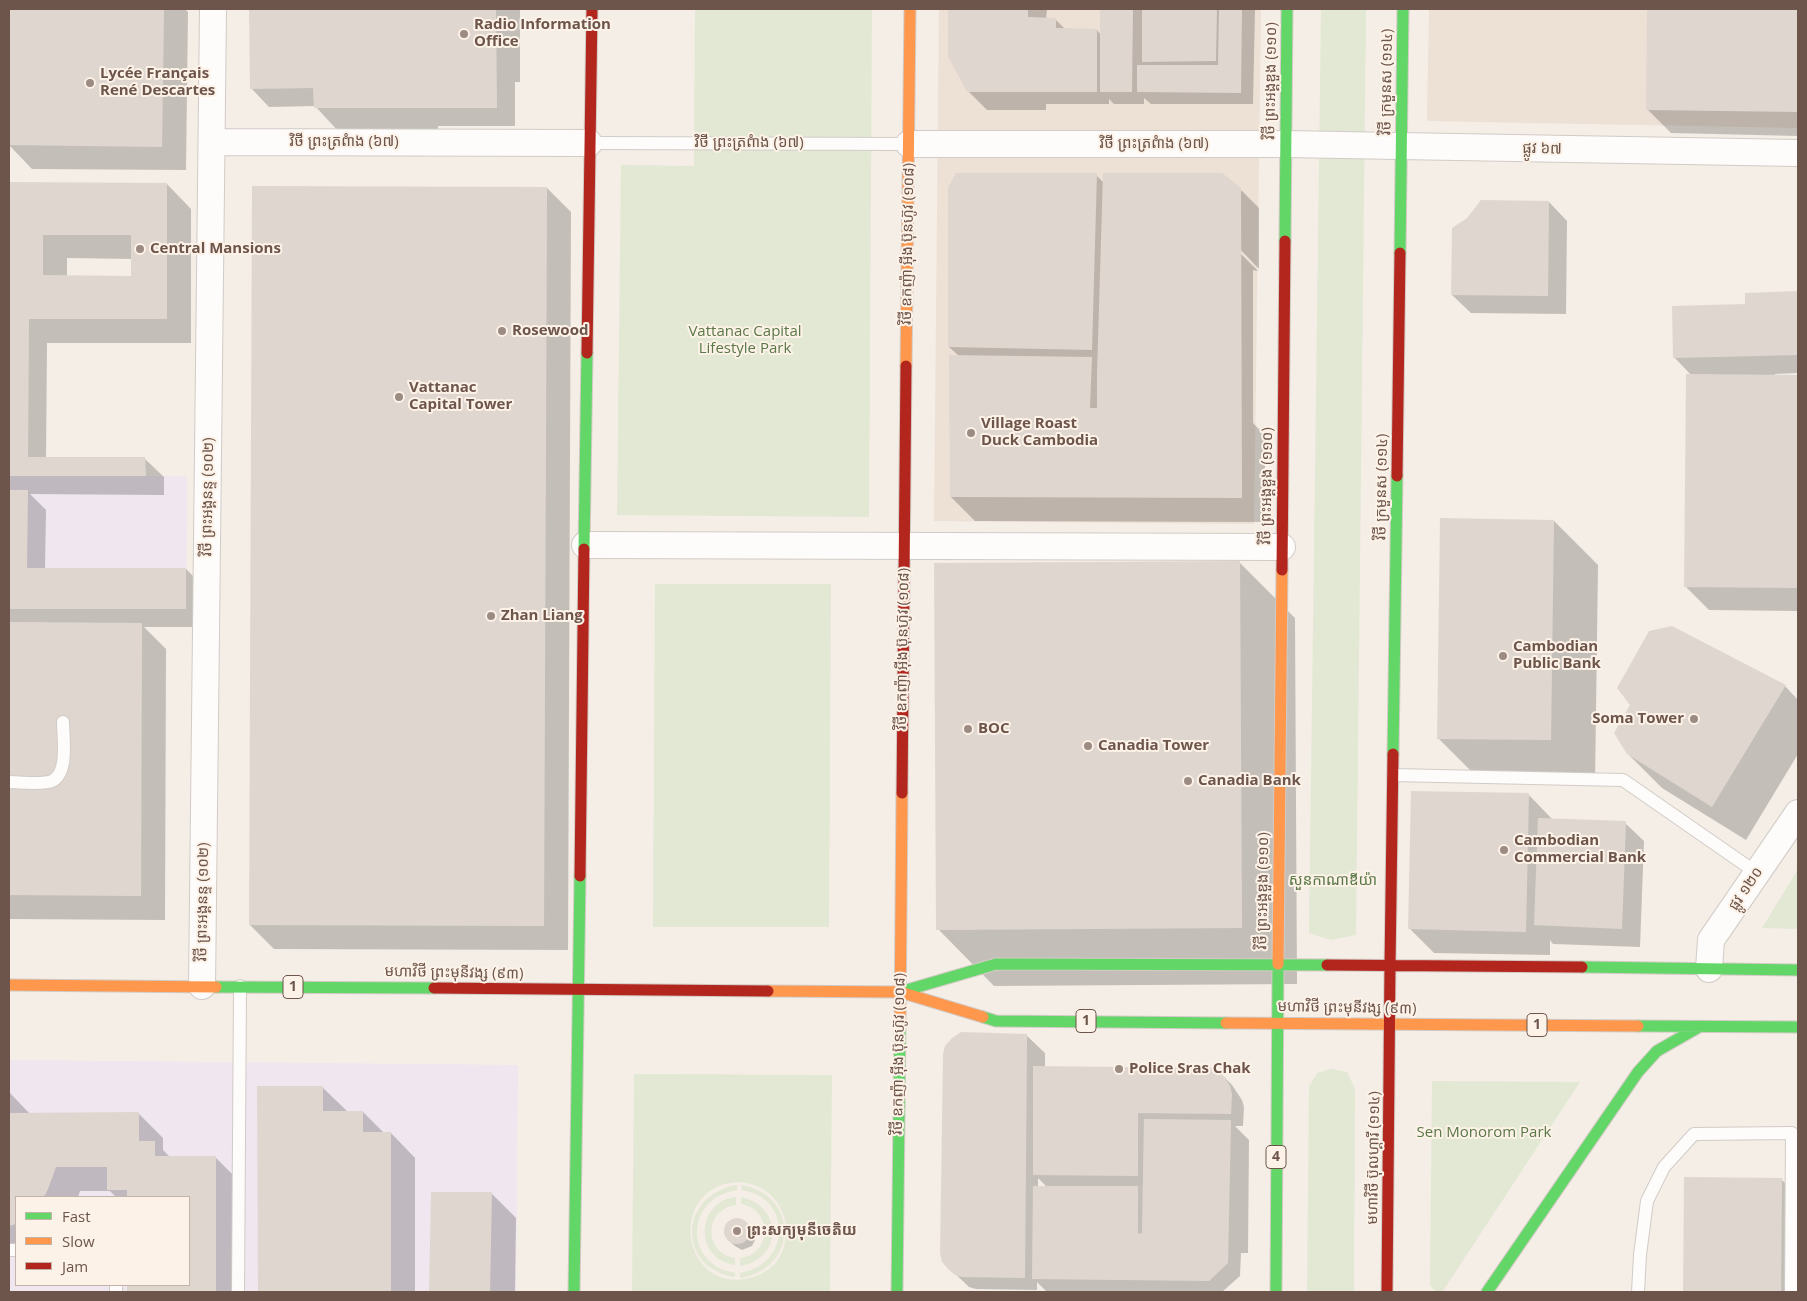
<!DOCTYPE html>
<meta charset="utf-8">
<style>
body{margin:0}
#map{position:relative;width:1807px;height:1301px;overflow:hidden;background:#f4eee7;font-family:"Open Sans",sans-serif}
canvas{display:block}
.frame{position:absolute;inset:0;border:10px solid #6d554b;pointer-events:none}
.legend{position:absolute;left:15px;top:1196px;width:175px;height:90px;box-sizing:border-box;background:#fdf2e7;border:1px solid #c3b3a9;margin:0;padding:6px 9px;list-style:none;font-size:15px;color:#6d554b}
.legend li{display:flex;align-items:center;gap:10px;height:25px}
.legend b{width:25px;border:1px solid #c3b3a9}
</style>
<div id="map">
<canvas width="1807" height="1301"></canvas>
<div class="frame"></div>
<ul class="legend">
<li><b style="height:6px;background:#63d668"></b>Fast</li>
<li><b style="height:6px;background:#ff974d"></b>Slow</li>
<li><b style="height:6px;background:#b3261e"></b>Jam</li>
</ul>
</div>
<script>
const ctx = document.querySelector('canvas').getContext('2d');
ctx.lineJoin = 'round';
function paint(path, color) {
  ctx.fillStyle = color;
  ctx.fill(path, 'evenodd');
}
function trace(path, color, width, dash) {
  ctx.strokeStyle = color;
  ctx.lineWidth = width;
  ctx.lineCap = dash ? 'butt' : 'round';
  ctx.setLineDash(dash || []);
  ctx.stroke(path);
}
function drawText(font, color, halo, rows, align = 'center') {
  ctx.font = font + ' "Open Sans","Noto Sans Khmer",sans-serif';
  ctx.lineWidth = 4;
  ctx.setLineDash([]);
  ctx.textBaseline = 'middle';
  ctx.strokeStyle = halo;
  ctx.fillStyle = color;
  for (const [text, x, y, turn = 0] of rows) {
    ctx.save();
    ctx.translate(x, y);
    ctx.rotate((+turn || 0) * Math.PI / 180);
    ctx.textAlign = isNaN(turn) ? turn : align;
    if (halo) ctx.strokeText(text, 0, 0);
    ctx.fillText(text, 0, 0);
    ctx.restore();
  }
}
paint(new Path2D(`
 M939,9H1261L1254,524L934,521Z
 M1429,9H1798V128L1427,121Z`), '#ede0d5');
paint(new Path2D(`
 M9,476H187L186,609H9Z
 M9,1060L518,1065L516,1292H9ZM16,1197H189V1285H16Z`), '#efe6ef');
paint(new Path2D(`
 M695,9H872L869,517L617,515L621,165L694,166Z
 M1321,9H1366L1356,935L1331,940L1309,933Z
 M655,584H831L829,927H653Z
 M1798,869V929L1762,928Z
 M1331,1069L1347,1072L1355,1089L1354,1292H1307L1309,1087L1317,1073Z
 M634,1074L832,1075L830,1292H632ZM739,1182C744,1183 750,1183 754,1185C785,1195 796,1235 777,1261C770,1271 757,1277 745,1279C687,1289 668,1202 724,1184C729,1183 734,1183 739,1182Z
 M1432,1081L1580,1082L1443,1291L1436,1292L1430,1285Z
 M737,1185V1190C684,1198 684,1265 735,1273V1277C677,1268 678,1195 737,1185Z
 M741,1185C799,1194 799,1269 740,1278V1273C791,1265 793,1198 742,1190Z
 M736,1197V1205C704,1209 703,1253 735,1258V1265C694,1259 695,1202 736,1197Z
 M741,1197C783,1206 783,1259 740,1266V1258C772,1255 773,1209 741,1204Z`), '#e2e8d3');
paint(new Path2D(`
 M9,9H185L188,12L186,170L32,169L9,145Z
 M251,9H520V82H515V126H438V132H339L315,106L269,107L251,88Z
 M949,9H1047L1046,19H1055L1066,30H1097L1101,35V9H1255L1253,104H1151L1144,98V104H1114L1109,99V104H1046V110H987L968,91L949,55Z
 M1649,9H1798V136L1671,133L1647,109Z
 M1096,175L1104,183L1240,189L1259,208V269L1238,247L1236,249L1258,271L1253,270V423L1265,435V522L975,521L951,497L959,356L949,347Z
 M9,184H167L191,209V343H47L46,459H145L164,477V495L30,494L46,510L45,569H186L205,588L204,627H144L166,649L165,920L9,919V491H11L9,489ZM67,258L133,259V277H67Z
 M547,188L571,212L568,950L274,949L250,925Z
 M1549,202L1567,221L1566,314L1471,313L1452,295L1468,219Z
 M1798,292V373L1775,374V376L1798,377V611L1709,610L1685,586L1692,376L1674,357L1746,305V294Z
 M1554,521L1598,565L1595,784L1482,782L1438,738Z
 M1239,562L1295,618L1297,984L994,986L938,929Z
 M1785,686L1798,700V754L1746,840L1662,788L1628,754Z
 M1528,794L1553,820L1625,823L1644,841L1640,947L1553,944L1550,940V955L1434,953L1410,929Z
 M1026,1035L1045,1053V1067L1219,1072L1232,1085L1242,1100L1244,1107L1243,1126H1235L1249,1140L1248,1253H1241L1240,1276L1222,1292H1047L1037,1282V1290L976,1289L969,1287L949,1268ZM1038,1178L1047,1187H1038Z
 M259,1087H322L347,1111L363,1112L384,1133H391L415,1158V1292H259Z
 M9,1092L30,1114L138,1113L163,1138V1150L170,1157H215L240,1182V1292H128V1285H189V1197H116L110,1191H80L78,1197H16V1253H9Z
 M1686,1178L1781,1179L1787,1185L1786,1292H1684Z
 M432,1193L492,1194L516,1218L515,1292H431Z
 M735,1219L743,1221L753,1230L756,1238L752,1246L742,1250L735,1246L728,1240L725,1230L728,1223Z`), '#0003');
paint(new Path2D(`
 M9,9H164L162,147L9,145Z
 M249,9H496L497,108H314L313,88L250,89Z
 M948,9H1028V17L1056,18V28L1097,29V92H967L948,56Z
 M1100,9H1133L1132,92H1100Z
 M1142,9H1217L1216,61L1142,62Z
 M1219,9H1242L1241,93L1137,92V65H1218Z
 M1647,9H1798V112L1646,110Z
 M956,173H1097L1092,350L948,347V188Z
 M1103,173H1222L1241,188L1242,498L950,497L949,355L1092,357L1090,408H1097V374Z
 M9,182L167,183V319H29L28,457H145L146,476H9ZM43,235H131V276L43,275Z
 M252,186L547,187L544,926L249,925Z
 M1481,200L1549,201L1548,296L1451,295L1452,228L1467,218Z
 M1798,291V355L1673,358L1672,306L1745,304V293Z
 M1686,374L1798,375V588L1684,587Z
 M9,490H28L27,568H186V609H9Z
 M1440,518L1554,520L1551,740L1437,739Z
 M1240,561L1242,928L936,930L934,563Z
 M9,622L142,623L141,896L9,895Z
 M1672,626L1786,685L1712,807L1627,754L1614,733L1630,705L1617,688L1649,631Z
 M1411,791L1529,793L1526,932L1408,929Z
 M1538,818L1626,821L1622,929L1534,925Z
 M961,1032L1027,1034L1025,1278L962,1277L955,1275L948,1269L942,1262L940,1253L943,1054L945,1046L952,1038Z
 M1033,1066L1212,1068L1220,1071L1230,1086L1232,1094L1231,1114L1138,1113V1176L1033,1175Z
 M257,1086H323V1111H363V1132H391V1292H258Z
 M139,1112V1141H155V1156H216V1292H127V1285H189V1197H127V1190H107V1167H56L48,1189L44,1197H16V1224L9,1226V1113Z
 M1144,1119L1231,1120L1228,1263L1209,1281L1032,1279L1033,1186H1138V1234L1142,1233Z
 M1684,1177L1782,1178L1781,1292H1683Z
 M431,1192H492L490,1292H429Z
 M724 1231a13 13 0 1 1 26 0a13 13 0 1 1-26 0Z`), '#e0d6d0');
const lane = new Path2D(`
 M589,143L909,144
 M1393,775L1623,780L1757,873
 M9,782C19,782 43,785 52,781C69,773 63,738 63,722
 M9,1250H16
 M116,1292V1285
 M238,1292L240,986
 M1638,1292L1640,1255L1647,1201L1664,1167L1694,1134L1792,1133L1791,1292`);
const street = new Path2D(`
 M212,142L589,143
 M909,144H1285L1798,153
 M585,545L1282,547
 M1709,969L1711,940L1798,813
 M202,986L213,9`);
const fast = new Path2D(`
 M1285,241L1287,9
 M1400,253L1403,9
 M584,549L587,353
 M1393,754L1397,476
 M1582,967L1798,970
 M216,987L434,988
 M900,992L996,964L1327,965
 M983,1017L996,1021L1226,1023
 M1638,1026L1798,1027
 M574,1292L580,876
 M897,1292L900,1026
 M1276,1292L1278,964
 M1487,1292L1638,1072L1657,1051L1699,1027`);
const slow = new Path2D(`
 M906,366L910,9
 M1278,964L1282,570
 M9,985L216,987
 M768,991L900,992L983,1017
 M1226,1023L1638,1026
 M900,1026L902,793`);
const jam = new Path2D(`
 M587,353L592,9
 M1397,476L1400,253
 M1282,570L1285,241
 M902,793L906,366
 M580,876L584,549
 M1327,965L1582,967
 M1390,965L1393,754
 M434,988L768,991
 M1387,1292L1390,965`);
trace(lane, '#d2cbc6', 14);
trace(street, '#d2cbc6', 28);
trace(fast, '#d2cac4', 13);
trace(slow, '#d2cac4', 13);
trace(jam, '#d2cac4', 13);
trace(lane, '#fdfcfb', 12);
trace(street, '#fdfcfb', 26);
trace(fast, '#63d668', 11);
trace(slow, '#ff974d', 11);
trace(jam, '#b3261e', 11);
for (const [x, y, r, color] of [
 [464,34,5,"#9c8b82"],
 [90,83,5,"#9c8b82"],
 [140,249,5,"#9c8b82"],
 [502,331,5,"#9c8b82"],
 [399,397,5,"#9c8b82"],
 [971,433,5,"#9c8b82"],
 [491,616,5,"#9c8b82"],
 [1503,656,5,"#9c8b82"],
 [1694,719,5,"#9c8b82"],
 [968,729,5,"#9c8b82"],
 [1088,746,5,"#9c8b82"],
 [1188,781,5,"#9c8b82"],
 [1504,850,5,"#9c8b82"],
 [1119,1069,5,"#9c8b82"],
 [737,1231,5,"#9c8b82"]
]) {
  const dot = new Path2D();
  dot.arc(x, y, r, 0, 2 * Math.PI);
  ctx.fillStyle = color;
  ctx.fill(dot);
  trace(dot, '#fdf2e7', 2);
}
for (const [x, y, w] of [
 [293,987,20],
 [1086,1021,20],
 [1537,1025,20],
 [1276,1157,20]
]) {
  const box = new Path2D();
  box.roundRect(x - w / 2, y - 11.5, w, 23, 4);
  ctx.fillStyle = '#fdf2e7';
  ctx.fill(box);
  trace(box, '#6d554b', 1);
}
drawText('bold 14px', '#6d554b', null, [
 ["1",293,987],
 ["1",1086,1021],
 ["1",1537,1025],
 ["4",1276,1157]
]);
drawText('bold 15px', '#6d554b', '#fdf2e7', [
 ["Radio Information",474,25],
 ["Office",474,42],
 ["Lycée Français",100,74],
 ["René Descartes",100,91],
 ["Central Mansions",150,249],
 ["Rosewood",512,331],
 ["Vattanac",409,388],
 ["Capital Tower",409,405],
 ["Village Roast",981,424],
 ["Duck Cambodia",981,441],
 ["Zhan Liang",501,616],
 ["Cambodian",1513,647],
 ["Public Bank",1513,664],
 ["Soma Tower",1684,719,"right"],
 ["BOC",978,729],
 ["Canadia Tower",1098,746],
 ["Canadia Bank",1198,781],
 ["Cambodian",1514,841],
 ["Commercial Bank",1514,858],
 ["Police Sras Chak",1129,1069],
 ["ព្រះសក្យមុនីចេតិយ",747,1231]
], 'left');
drawText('15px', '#6d554b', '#fdf2e7', [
 ["វិថី ព្រះអង្គឌួង (១១០)",1271,81,-89],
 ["វិថី ក្រមួនស (១១៤)",1387,82,-89],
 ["វិថី ព្រះត្រពំាង (៦៧)",344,142],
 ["វិថី ព្រះត្រពំាង (៦៧)",749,143],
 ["វិថី ព្រះត្រពំាង (៦៧)",1154,144],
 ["ផ្លូវ ៦៧",1542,149,1],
 ["វិថី ឧកញ៉ា អ៊ីង ប៊ុនហ៊ូវ (១០៨)",908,244,-89],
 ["វិថី ព្រះអង្គឌួង (១១០)",1267,486,-89],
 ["វិថី ក្រមួនស (១១៤)",1382,487,-89],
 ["វិថី ព្រះអង្គនន្ទ (១០២)",208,497,-89],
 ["វិថី ឧកញ៉ា អ៊ីង ប៊ុនហ៊ូវ (១០៨)",903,649,-89],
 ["ផ្លូវ ១២០",1746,889,-56],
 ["វិថី ព្រះអង្គឌួង (១១០)",1263,891,-89],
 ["វិថី ព្រះអង្គនន្ទ (១០២)",203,902,-89],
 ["មហាវិថី ព្រះមុនីវង្ស (៩៣)",454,973,1],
 ["មហាវិថី ព្រះមុនីវង្ស (៩៣)",1347,1008,1],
 ["វិថី ឧកញ៉ា អ៊ីង ប៊ុនហ៊ូវ (១០៨)",899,1054,-89],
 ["មហាវិថី ប៊ុលហ្គារី (១១៤)",1374,1158,-89]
]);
drawText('15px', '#5a7848', '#fdf2e7', [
 ["Vattanac Capital",745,332],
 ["Lifestyle Park",745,349],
 ["សួនកាណាឌីយ៉ា",1333,881],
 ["Sen Monorom Park",1484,1133]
]);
</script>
